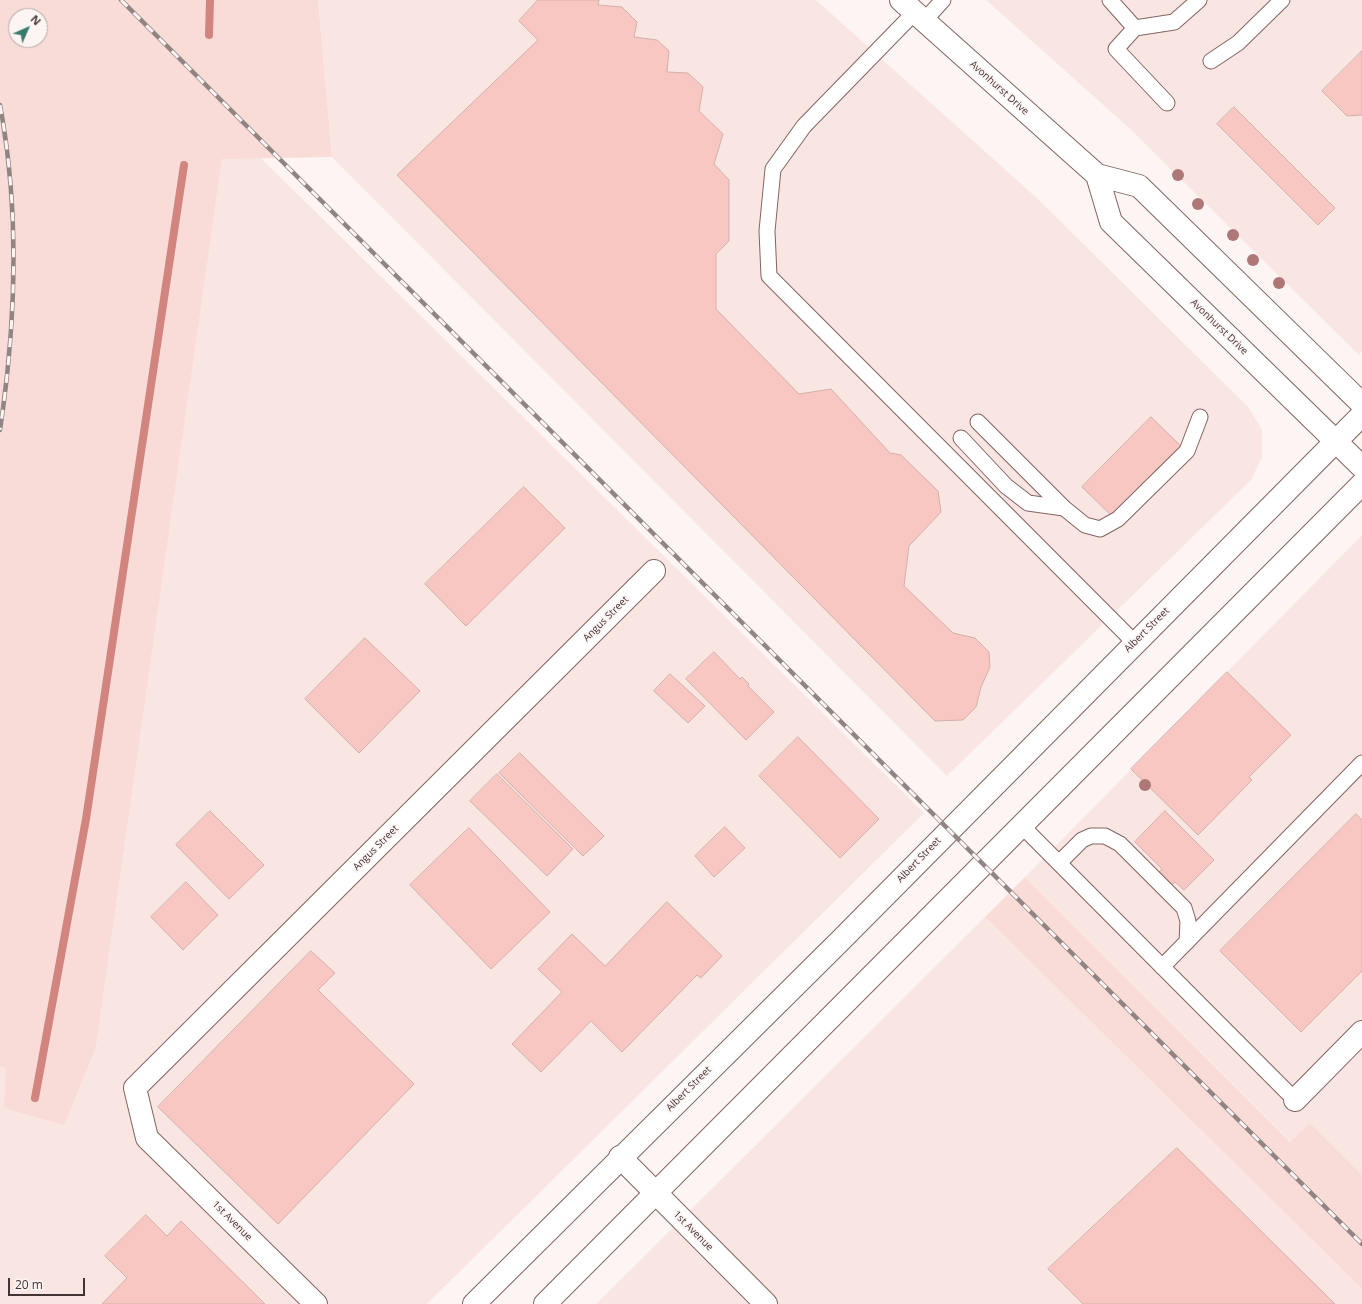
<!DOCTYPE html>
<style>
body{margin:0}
#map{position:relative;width:1362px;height:1304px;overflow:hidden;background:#fdf5f4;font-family:"Open Sans",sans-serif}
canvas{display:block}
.north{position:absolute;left:8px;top:8px;width:40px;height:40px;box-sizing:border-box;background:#fdf5f4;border:1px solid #b2a8a6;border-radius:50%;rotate:45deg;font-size:11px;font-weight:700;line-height:16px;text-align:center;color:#423432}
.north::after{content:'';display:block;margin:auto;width:14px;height:18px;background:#397b6b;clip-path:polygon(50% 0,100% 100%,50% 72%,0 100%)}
.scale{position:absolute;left:8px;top:1278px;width:77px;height:18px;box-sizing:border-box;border:2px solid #423432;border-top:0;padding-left:5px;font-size:12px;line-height:14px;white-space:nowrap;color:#423432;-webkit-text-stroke:3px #fdf5f4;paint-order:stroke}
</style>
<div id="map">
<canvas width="1362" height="1304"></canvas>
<div class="north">N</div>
<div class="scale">20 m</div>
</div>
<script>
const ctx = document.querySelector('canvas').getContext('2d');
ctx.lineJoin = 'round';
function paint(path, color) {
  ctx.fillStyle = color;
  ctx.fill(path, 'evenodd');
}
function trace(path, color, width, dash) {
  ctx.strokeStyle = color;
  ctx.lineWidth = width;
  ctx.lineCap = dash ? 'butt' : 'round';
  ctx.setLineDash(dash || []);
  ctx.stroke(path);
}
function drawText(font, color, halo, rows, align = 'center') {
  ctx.font = font + ' "Open Sans",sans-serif';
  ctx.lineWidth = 3.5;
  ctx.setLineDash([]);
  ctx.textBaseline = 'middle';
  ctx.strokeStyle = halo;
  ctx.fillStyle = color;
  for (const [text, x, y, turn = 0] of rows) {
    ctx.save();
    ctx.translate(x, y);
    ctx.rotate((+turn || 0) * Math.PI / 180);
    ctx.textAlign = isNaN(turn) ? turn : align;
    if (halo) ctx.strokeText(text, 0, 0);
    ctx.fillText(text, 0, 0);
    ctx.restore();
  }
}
paint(new Path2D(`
 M318,0H816L1038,199L1249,408L1262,430V457L1251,480L947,776L332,157Z
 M986,0H1362V351L1359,355L1129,128Z
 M222,158H261L924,813L427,1304H0V1066L6,1068L96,1047Z
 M1362,535V1175L1310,1123L1291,1142L1025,877Z
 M985,917L1362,1289V1304H596Z`), '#f9e6e3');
paint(new Path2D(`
 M0,0H318L332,157L222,159L96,1047L64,1125L4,1108L6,1068L0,1066ZM16,16H40V40H16Z
 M1025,877L1290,1142L1310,1123L1362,1175V1289L985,917Z`), '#f9dbd8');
trace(new Path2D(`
 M209,35L210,0
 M35,1098L86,819L184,165`), '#d2857e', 8);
const building = new Path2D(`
 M538,0H599L598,5L622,7L637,22L634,37L657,40L669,51L667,72L688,73L703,87L699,111L723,134L714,164L729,180V241L716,254V309L799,394L831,389L890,453L901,455L938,491L941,512L909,546L904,586L953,633L975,638L989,652L990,667L981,687L976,707L963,720L935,721L397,175L538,40L519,21Z
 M1362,51V115L1347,116L1322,91Z
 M1234,107L1335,208L1318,225L1217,124Z
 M1151,417L1182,447L1113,517L1082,487Z
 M524,487L565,528L466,626L425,584Z
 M365,638L420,691L359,753L305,699Z
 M714,652L740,679L742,677L749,684L748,686L774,712L746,740L686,679Z
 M1227,672L1291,735L1249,777L1252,780L1198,835L1131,769Z
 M670,674L705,706L688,723L654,691Z
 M798,737L879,819L840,858L759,776Z
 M520,753L604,836L583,856L499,773Z
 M497,774L573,849L547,876L470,801Z
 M210,811L264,865L229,899L176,845Z
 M1165,811L1214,860L1184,890L1175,882L1172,885L1159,872L1162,869L1135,842Z
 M1356,814L1362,820V971L1301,1032L1220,951Z
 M725,827L745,848L714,877L695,856Z
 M469,828L550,912L491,969L410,885Z
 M186,882L218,915L183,950L151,917Z
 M667,902L722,956L701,978L697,975L622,1052L591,1021L541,1072L512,1044L562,992L538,969L572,934L605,966Z
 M311,951L335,973L318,990L414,1084L278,1224L158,1107Z
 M1177,1148L1335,1304H1083L1048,1269Z
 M146,1215L167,1236L181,1221L265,1304H102L127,1278L105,1256Z`);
paint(building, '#f8c7c1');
trace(building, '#d4b0ab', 1);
const service = new Path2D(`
 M1110,0L1135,28L1116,49L1167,103
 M915,12L804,126L773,169L767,231L769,276L1134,642
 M924,21L943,0
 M1135,28L1174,22L1199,0
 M1211,61L1238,43L1282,0
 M978,422L1064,508L1085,525L1100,529L1118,519L1187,451L1200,417
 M961,438L1006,486L1028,503L1064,508
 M1022,826L1295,1100
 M1059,863L1082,840L1091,836H1105L1120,844L1184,908L1188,921L1187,942
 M1162,967L1362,763`);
const minor = new Path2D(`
 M1295,1100L1362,1032
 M620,1157L766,1304
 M316,1304L147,1138L135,1088L654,571`);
const tertiary = new Path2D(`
 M901,0L1097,175L1139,186L1362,404
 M1097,175L1111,222L1362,467`);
const primary = new Path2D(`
 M474,1304L840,941L1362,415
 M545,1304L1362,484`);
trace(service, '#846460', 17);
trace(minor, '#846460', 24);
trace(tertiary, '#846460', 24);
trace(primary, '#846460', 24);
trace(service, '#fff', 15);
trace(minor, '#fff', 22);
trace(tertiary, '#fff', 22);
trace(primary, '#fff', 22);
const rail = new Path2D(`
 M121,0L1362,1244
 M0,105C20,212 16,323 0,430`);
trace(rail, '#918584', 4.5);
trace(rail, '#fdf5f4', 3, [9]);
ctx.fillStyle = '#ae7878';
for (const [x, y] of [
 [1178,175],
 [1198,204],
 [1233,235],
 [1253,260],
 [1279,283],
 [1145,785]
]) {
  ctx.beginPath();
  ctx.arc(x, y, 6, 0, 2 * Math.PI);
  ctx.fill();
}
drawText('10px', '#423432', '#fdf5f4', [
 ["Avonhurst Drive",999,88,42],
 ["Avonhurst Drive",1219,327,44],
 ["Angus Street",606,619,-45],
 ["Albert Street",1147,630,-45],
 ["Angus Street",376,848,-45],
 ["Albert Street",919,860,-46],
 ["Albert Street",689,1089,-45],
 ["1st Avenue",232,1221,45],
 ["1st Avenue",693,1231,45]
]);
</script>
